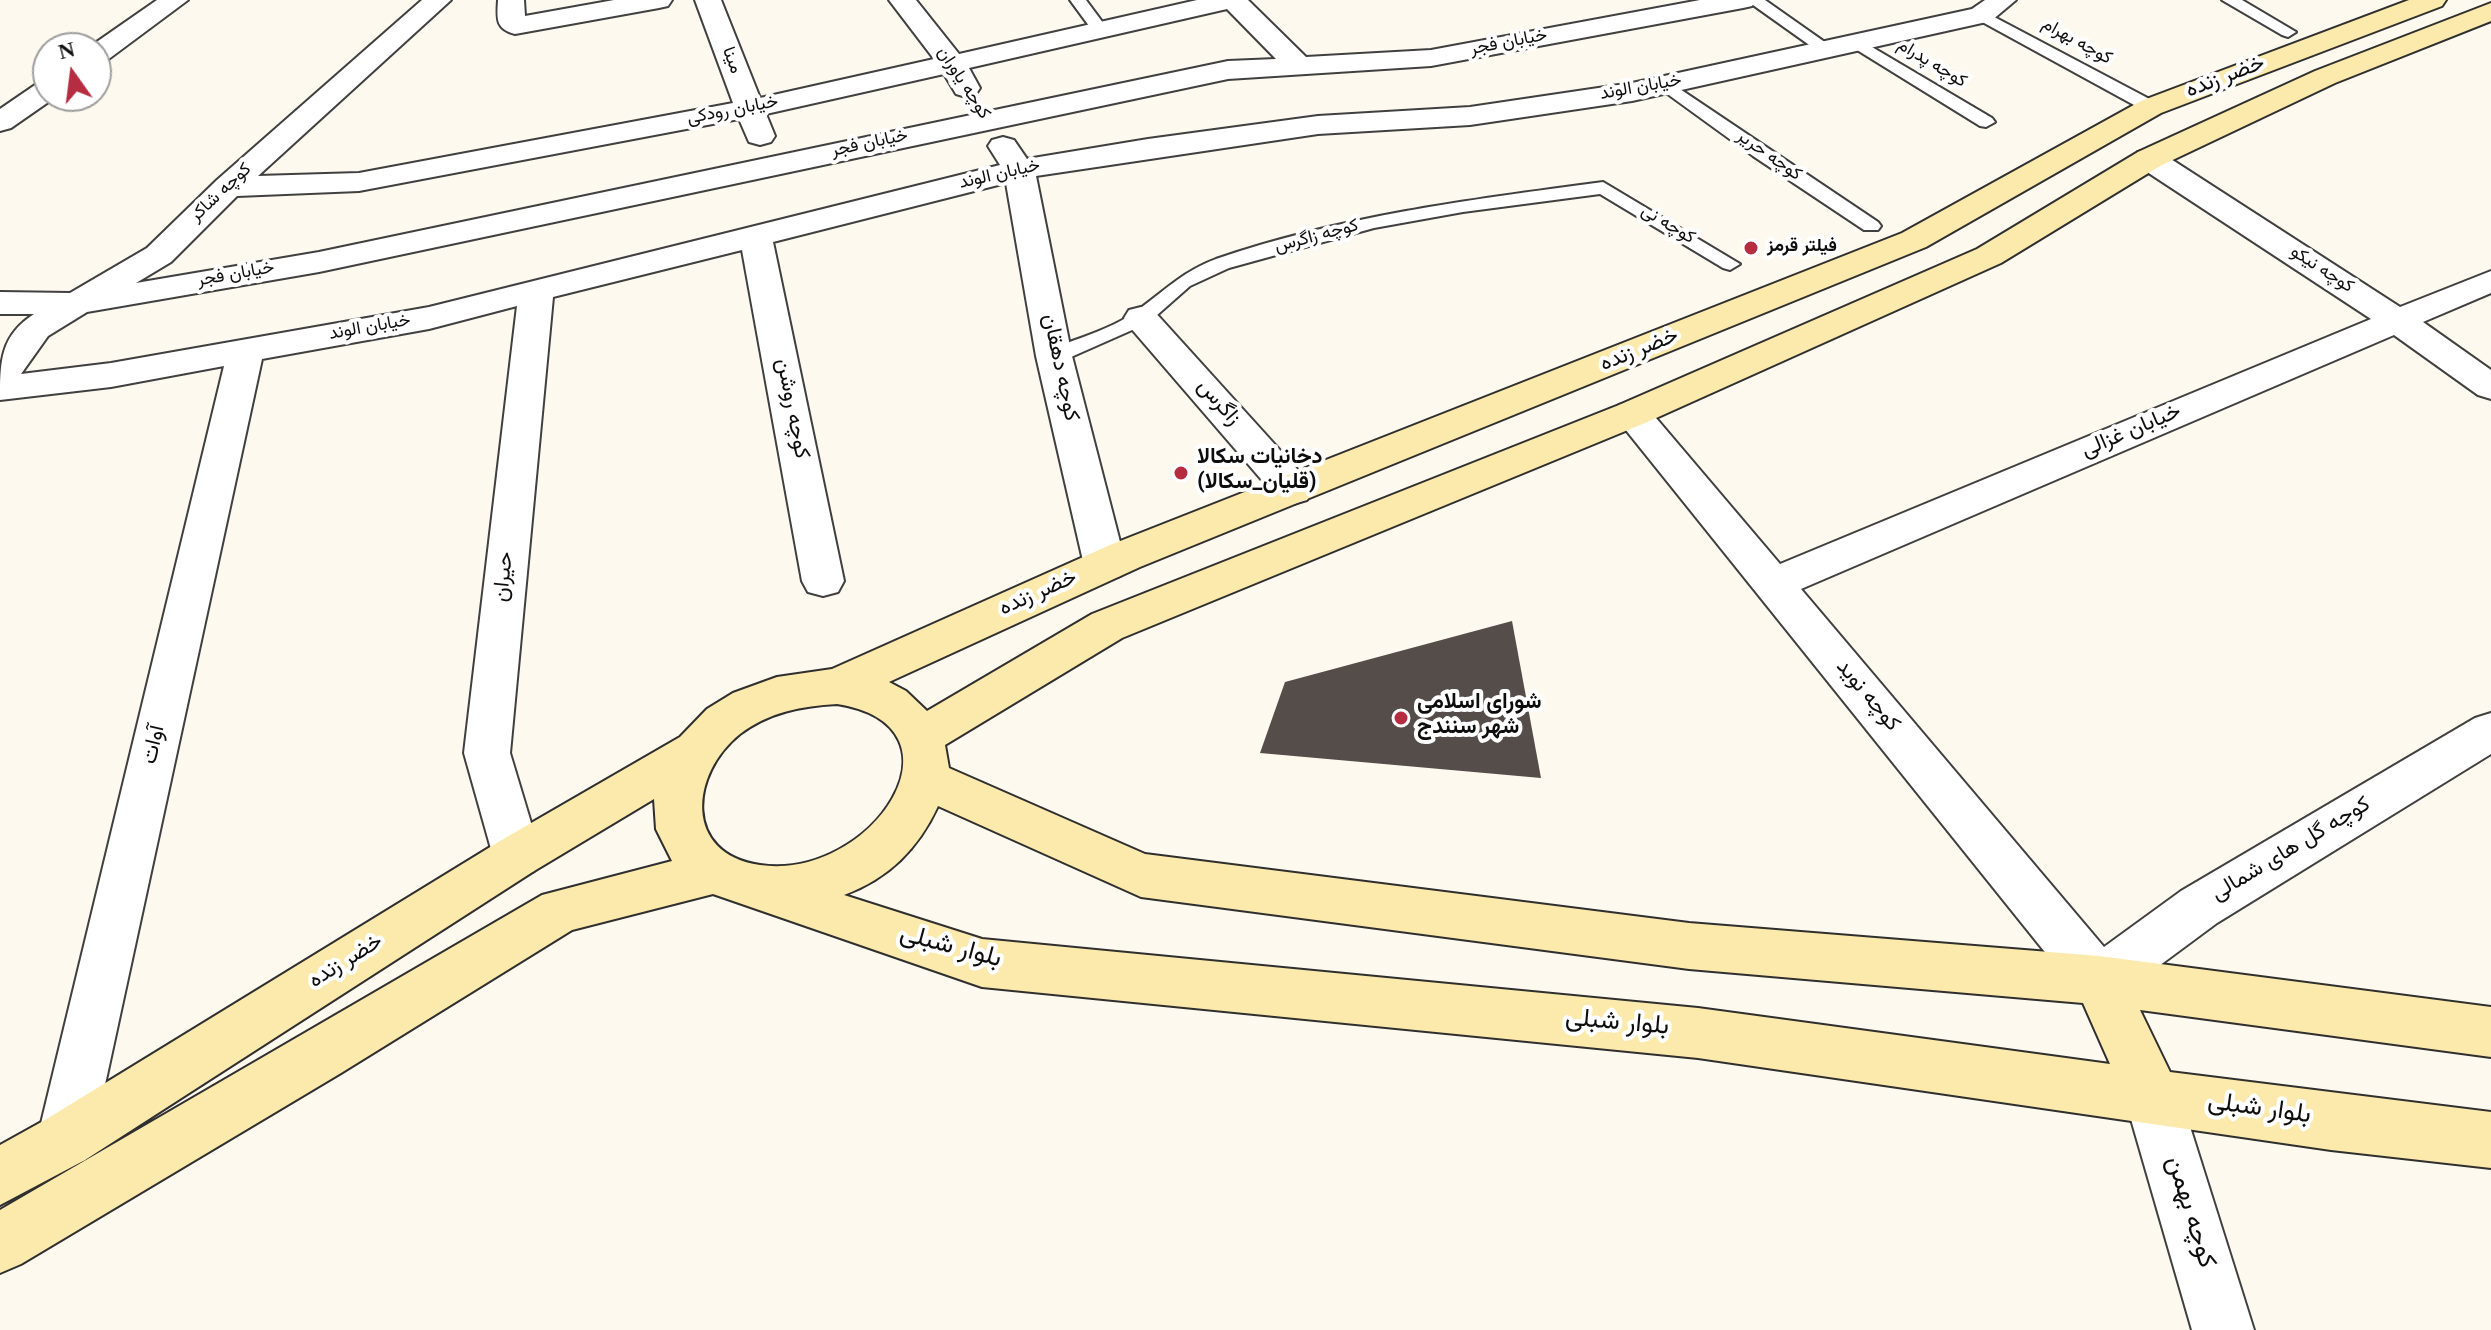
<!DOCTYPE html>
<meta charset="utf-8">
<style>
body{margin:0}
#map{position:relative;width:2491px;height:1330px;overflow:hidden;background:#fef9ee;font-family:Georgia,serif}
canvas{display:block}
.north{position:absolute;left:32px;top:32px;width:80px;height:80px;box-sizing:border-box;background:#fff;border:2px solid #9e9e9e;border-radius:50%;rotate:346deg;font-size:22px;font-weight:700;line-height:32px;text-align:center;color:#0d0d0d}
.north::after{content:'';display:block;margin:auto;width:28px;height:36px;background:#b62c41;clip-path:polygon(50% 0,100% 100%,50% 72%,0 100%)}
</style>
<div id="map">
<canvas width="2491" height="1330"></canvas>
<div class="north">N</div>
</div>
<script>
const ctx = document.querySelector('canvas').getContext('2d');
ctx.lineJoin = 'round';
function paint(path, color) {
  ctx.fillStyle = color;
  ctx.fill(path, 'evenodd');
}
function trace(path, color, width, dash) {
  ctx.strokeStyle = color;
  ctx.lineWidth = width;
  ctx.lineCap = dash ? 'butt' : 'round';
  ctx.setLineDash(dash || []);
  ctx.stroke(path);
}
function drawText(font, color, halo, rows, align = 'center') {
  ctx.font = font + ' Georgia,Vazirmatn,serif';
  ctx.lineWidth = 8;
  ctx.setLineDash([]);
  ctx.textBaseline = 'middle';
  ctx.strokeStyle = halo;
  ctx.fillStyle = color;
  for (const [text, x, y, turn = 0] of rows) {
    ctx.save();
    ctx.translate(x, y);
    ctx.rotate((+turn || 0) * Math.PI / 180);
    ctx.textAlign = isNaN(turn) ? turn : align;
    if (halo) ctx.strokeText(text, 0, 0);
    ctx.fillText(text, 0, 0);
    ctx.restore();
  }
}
paint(new Path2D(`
 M1512,621L1541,778L1260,753L1285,682Z`), '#554d4a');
const lane = new Path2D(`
 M1070,0H1086L1109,31L1107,34H1095Z
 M1746,0H1765L1836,50L1834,54H1822Z
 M2222,0H2242L2296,32L2288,37L2282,35Z
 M1981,10L2157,103L2160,107L2157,111H2145L1975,18L1973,15Z
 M1855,37L1992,118L1995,122L1986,127L1980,126L1849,45V39Z
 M1668,81L1878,222L1881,226L1878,230H1864L1753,156L1662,90L1659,86Z
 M1603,182L1740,264L1730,270L1723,268L1600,194L1463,212L1374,228L1229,268L1190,286L1148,323L1062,361H1046L1043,356L1046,351C1075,339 1110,330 1135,312C1164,292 1181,272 1216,259C1341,216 1473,199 1603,182Z`);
const street = new Path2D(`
 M157,0H188L106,61L96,63V48H88Z
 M422,0H451L258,176L359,173L733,103L695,0H721L760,98L934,59L889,0H916L959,54L1197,0H1248L1306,57L1431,50L1700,0H1756L1752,6L1743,8L1431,66L1228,79L319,272L87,312L48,336L21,374L111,363L429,307L1000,165L988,146L992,140L1003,137L1014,140L1027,159L1148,139L1318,116L1470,107L1632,83L1972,9L1985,0H2016L1991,21L1632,101L1470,125L1318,134L1036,176L1072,356L1126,565L1120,576L1105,580L1090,576L1084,565L1036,356L1006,183L773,242L844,581L838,592L823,596L808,592L802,581L742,250L553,297L510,753L541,856L534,871L517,877L500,871L493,856L464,753L517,306L429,329L262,359L93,1140L85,1160L65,1168L45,1160L37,1140L224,366L111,387L0,400C0,362 0,336 34,314H0V292L70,293L147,248L217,180ZM1227,9L1276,59L1228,61L319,252L136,283L171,262L237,196L359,191L739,119L749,142L760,145L771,142L775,136L766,114L944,74L956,94L966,97L976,94L980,88L969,68Z
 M498,0H524L525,16L614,0H672L668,6L659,8L515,34C495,29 497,18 498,0Z
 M48,80V96H57L11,128L0,131V109L38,83Z
 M2149,150L2160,152L2400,307L2491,271V293L2423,322L2491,370V399L2478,395L2394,335L1801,589L2104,947L2181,891L2475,718L2491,713V754L2217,923L2117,997L2099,1004L2081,997L1613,414L1619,405L1632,402L1645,405L1780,564L2371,319L2138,166L2134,159L2138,152Z
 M1141,307L1153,310L1307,480L1313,490L1307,500L1293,504L1279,500L1129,326L1124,318L1129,310Z
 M2152,1068L2172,1076L2180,1095L2254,1330H2192L2124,1095L2132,1076Z`);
const secondary = new Path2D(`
 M2409,0H2446L2442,6L2161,113L1926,247L1140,567L889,682L906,691L927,711L1092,614L1619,405L1977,249L2138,152L2315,71L2491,3V21L2335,83L2160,166L2001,263L1645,423L1122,638L945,745L949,768L1145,854L1689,923L2099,956L2491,1007V1057L2140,1010L2170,1072L2491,1112V1168L2331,1150L1698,1058L982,987L713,894L572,930L341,1073L21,1264L0,1273V1210L542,895L672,861L656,829L654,799L534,871L85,1160L0,1205V1145L45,1120L500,841L680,737L707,709L733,693L777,677L832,669L1110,545L1902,233L2141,101ZM837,704C975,726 872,881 760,865C683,854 690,774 740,734C769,712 802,706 837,704ZM938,806L1141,897L1689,969L2083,1003L2110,1064L1698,1008L982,939L844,895C889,878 918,849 938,806Z`);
trace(lane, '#404040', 4);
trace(street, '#404040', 4);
trace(secondary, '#2f2f2f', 4);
paint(lane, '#fff');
paint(street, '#fff');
paint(secondary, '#fbeaac');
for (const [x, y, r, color] of [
 [1751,248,8,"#b62c41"],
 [1181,473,8,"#b62c41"],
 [1401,718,8,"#b62c41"]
]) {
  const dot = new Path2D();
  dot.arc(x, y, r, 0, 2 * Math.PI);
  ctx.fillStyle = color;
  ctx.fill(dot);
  trace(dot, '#fff', 3);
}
drawText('18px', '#0d0d0d', '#fff', [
 ["کوچه بهرام",2076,43,29],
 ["خیابان فجر",1509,44,-11],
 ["مینا",730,61,70],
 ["کوچه پدرام",1931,65,31],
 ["کوچه یاوران",962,84,57],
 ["خیابان الوند",1641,89,-10],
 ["خیابان رودکی",733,112,-11],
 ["خیابان فجر",870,145,-12],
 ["کوچه حریر",1768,157,35],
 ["خیابان الوند",1000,176,-13],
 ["کوچه شاکر",222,194,-43],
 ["کوچه نی",1667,226,31],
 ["کوچه زاگرس",1317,238,-15],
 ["کوچه نیکو",2321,271,33],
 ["خیابان فجر",236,276,-10],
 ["خیابان الوند",370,329,-10]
]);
drawText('bold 18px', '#0d0d0d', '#fff', [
 ["فیلتر قرمز",1767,248]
], 'left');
drawText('22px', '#0d0d0d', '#fff', [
 ["خضر زنده",2226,79,-21],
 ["خضر زنده",1640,352,-22],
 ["کوچه دهقان",1058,368,78],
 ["زاگرس",1217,404,49],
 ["کوچه روشن",790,409,79],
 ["خیابان غزالی",2132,433,-23],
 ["حیران",506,577,-84],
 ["خضر زنده",1039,595,-24],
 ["کوچه نوید",1866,697,50],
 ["آوات",156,745,-77],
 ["کوچه گل های شمالی",2292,851,-31],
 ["خضر زنده",347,963,-32]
]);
drawText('bold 22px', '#0d0d0d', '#fff', [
 ["دخانیات سکالا",1197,460],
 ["(قلیان_سکالا)",1197,485],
 ["شورای اسلامی",1417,705],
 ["شهر سنندج",1417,730]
], 'left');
drawText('26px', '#0d0d0d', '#fff', [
 ["بلوار شبلی",950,949,15],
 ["بلوار شبلی",1617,1025,5],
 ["بلوار شبلی",2259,1111,8],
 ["کوچه بهمن",2188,1213,73]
]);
</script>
